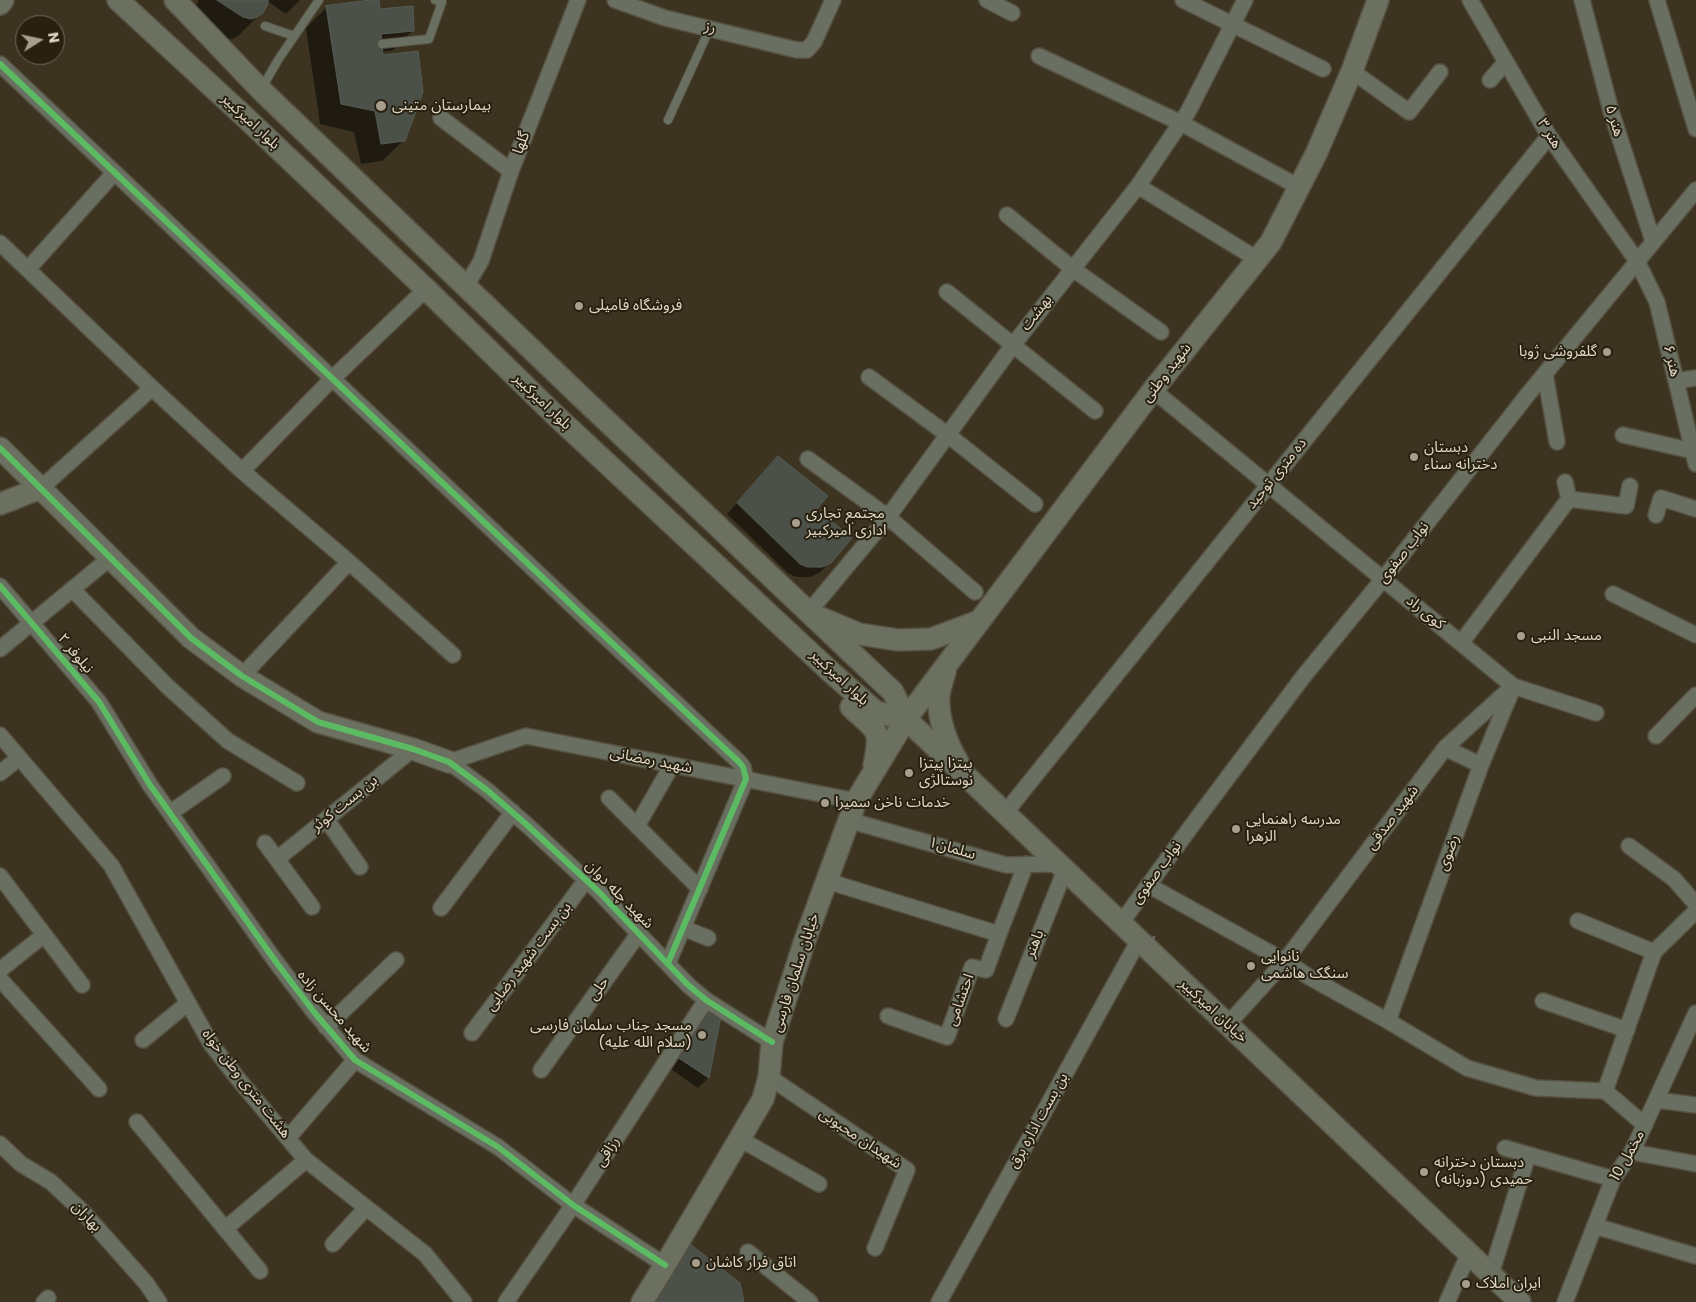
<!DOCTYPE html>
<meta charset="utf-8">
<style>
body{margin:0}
#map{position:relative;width:1696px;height:1302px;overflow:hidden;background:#3c3421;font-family:Poppins,sans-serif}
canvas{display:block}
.north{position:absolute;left:15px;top:15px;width:50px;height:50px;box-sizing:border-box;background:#282112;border:1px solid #726a59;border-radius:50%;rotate:80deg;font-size:14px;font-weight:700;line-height:20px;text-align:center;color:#e0d7c4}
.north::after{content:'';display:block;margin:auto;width:18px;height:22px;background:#a79e8b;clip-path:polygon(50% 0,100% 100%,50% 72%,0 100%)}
</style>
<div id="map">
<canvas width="1696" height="1302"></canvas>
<div class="north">N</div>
</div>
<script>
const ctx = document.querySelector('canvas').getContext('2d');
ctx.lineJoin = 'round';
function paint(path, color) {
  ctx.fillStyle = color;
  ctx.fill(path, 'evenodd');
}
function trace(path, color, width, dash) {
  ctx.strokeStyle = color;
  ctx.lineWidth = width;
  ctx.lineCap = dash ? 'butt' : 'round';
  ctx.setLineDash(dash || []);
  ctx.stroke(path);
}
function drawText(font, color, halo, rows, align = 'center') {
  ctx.font = font + ' Poppins,"Noto Sans Arabic",sans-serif';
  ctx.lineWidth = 4;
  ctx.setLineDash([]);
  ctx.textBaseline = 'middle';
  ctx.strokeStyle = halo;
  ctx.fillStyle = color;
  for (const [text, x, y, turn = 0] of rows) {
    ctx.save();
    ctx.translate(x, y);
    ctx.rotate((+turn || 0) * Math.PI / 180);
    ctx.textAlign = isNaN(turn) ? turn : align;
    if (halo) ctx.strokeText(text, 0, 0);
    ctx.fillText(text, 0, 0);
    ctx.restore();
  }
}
paint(new Path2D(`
 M199,0H300L286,14L266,0L259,15L238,36L232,39H227L217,34L190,16Z
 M327,7L379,10L413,30L392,51L381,52L404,140L382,161L361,164L354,132L320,124L306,28Z
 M768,468L815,509L830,562L819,573L810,577H797L789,574L727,514Z
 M719,1016L708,1078L698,1088L665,1065Z`), '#0007');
const building = new Path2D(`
 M217,0H268V4L263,13L257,17L251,19L243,17Z
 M371,0H379L380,9L413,6L414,31L381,34L383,55L418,51L423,92L405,141L381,144L375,111L341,104L326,6Z
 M778,456L828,496L817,509L852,538L831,563L822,567H807L800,564L737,503Z
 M707,1004L721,1016L709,1078L674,1055Z
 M690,1244L740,1283L744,1302H653Z`);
paint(building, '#4b5048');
trace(building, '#565c55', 1);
const lane = new Path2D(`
 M265,26L294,36
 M382,44L429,39L442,2L435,0
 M262,88L278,60L319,0
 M668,120L710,28`);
const street = new Path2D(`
 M615,0L665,18L797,50H807L814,42L833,0
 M987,0L1012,13
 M1183,0L1323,69
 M1470,0L1549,136L1637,261L1657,302L1696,464
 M1582,0L1611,111L1653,241
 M1657,0L1696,129
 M1039,56L1181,123L1299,187
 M0,64L580,613L739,762L743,767L746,779L668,963
 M1352,71L1409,112L1440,72
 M1490,80L1506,62
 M441,118L511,171
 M1138,186L1257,259
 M1007,215L1073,269L1161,332
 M0,243L152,388L242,471L349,562L453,655
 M28,269L114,173
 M466,286L481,261L511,171L578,0
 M947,292L1095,411
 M1545,374L1557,442
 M869,377L948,435L1035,504
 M1676,381L1696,378
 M1153,390L1513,686L1596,713
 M1623,435L1693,451
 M808,459L888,517L975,592
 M242,471L333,378L426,289
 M1565,482L1569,499
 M41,488L152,388
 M1656,515L1661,498L1696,509
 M0,586L99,702L150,785L276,962L314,1012L355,1060L498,1147L573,1205L665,1265
 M72,589L167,686L228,741L297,783
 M1613,594L1696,635
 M808,613L888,517L1013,345L1138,186L1188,112L1245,0
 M1461,643L1569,499L1626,506L1630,486
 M0,649L110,558
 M242,676L349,562
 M0,735L111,865L211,1044L239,1080L306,1160L425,1254L464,1302
 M1656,736L1696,695
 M1445,748L1481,765
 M449,762L488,791L527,825L599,892L688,985L706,1000L772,1042
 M449,762L526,736L856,801
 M0,773L19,758
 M609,798L700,889
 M170,813L223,776
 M1005,813L1549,136
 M326,819L360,867
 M848,820L1006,865L1058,864
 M637,826L672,765
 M265,843L312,907
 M1629,846L1674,879L1696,904
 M277,859L413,749
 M0,876L82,985
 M827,881L999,934
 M1148,885L1285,961L1309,977L1388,1021L1467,1068L1536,1088L1605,1091L1645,1125
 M441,908L513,812
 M1578,921L1654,952
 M1121,923L1190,828L1303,677L1383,579L1529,393L1696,190
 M683,928L708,938
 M0,970L44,935
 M0,979L99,1089
 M1543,1001L1627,1030
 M888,1016L947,1037L972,967L986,970L999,934L1026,864
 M1006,1019L1065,870
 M1388,1021L1481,765L1512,690
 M1228,1024L1285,961L1445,748L1513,686
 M326,1027L396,960
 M472,1033L586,880
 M143,1040L188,1003
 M541,1070L639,933
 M769,1077L907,1170L875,1248
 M1605,1091L1654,952L1696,911
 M1656,1100L1696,1105
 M137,1122L260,1271
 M288,1138L355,1060
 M740,1139L819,1184
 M0,1144L21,1164L51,1182L83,1212L146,1283L159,1302
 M1505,1148L1613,1179
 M1632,1152L1696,1164
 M1595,1226L1696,1256
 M225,1229L306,1160
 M333,1244L366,1208
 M748,1252L810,1302
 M1491,1274L1528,1155
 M44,1302L48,1298
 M506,1302L573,1205L706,1000
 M939,1302L1139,940
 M1447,1302L1469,1253
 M1565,1302L1613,1179L1632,1152L1696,1013`);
const secondary = new Path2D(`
 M118,0L246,118L426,289L555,415L832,673L876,712L906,719
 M175,0L261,90L576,392L893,692L906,719L1520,1302
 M0,4L3,0
 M0,448L191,638L242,676L318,722L413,749L449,762
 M0,504L41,488
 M821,618L859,634L898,640L931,639L979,621
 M945,672C943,679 940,688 939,695C937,717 947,744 958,762
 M851,707C877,732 882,727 874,765
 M642,1302L665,1265L763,1099L769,1077L772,1042L805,940L856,801L906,719L948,663L1153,390L1271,242L1316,154L1352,71L1378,0`);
trace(lane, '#575141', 10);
trace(street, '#575141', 18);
trace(secondary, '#575141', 24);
trace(lane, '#697062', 8);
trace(street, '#697062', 15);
trace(secondary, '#6b7061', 21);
trace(new Path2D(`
 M1136,957L1156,935`), '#6a6c5f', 2.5, [4, 4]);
trace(new Path2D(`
 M0,64L580,613L739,762L743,767L746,779L668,963
 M0,448L191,638L242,676L318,722L413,749L449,762L488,791L527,825L599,892L688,985L706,1000L772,1042
 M0,586L99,702L150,785L276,962L314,1012L355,1060L498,1147L573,1205L665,1265`), '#5cba63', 6);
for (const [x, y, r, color] of [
 [381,106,6,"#a79e8b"],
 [579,306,5,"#a79e8b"],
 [1607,352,5,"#a79e8b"],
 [1414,457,5,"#a79e8b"],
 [796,523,5,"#a79e8b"],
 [1521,636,5,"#a79e8b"],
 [909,773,5,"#a79e8b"],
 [825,803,5,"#a79e8b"],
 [1236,829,5,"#a79e8b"],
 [1251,966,5,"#a79e8b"],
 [702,1035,5,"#a79e8b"],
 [1424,1172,5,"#a79e8b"],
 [696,1263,5,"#a79e8b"],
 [1466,1284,5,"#a79e8b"]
]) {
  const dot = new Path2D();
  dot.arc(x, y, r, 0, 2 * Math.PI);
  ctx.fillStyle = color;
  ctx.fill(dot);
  trace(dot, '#282112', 2);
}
drawText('15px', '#e0d7c4', '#282112', [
 ["رز",710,28,13],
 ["هنر ۵",1614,121,73],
 ["بلوار امیرکبیر",250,122,43],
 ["هنر ۳",1549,134,58],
 ["گلها",522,143,-69],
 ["بهشت",1037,313,-52],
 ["هنر ۶",1671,361,76],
 ["شهید وطنی",1167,373,-52],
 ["بلوار امیرکبیر",542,402,44],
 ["ده متری توحید",1277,474,-51],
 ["نواب صفوی",1404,553,-52],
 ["کوی راد",1425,613,39],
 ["نیلوفر ۲",75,654,50],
 ["بلوار امیرکبیر",839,678,43],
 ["شهید رمضانی",651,761,11],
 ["بن بست کوثر",345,804,-39],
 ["شهید صدقی",1393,818,-53],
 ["سلمان۱",952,849,16],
 ["رضوی",1449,853,-70],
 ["نواب صفوی",1157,873,-54],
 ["شهید چله دوان",619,895,45],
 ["باهنر",1035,944,-68],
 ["بن بست شهید رضایی",529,957,-53],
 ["خیابان سلمان فارسی",796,973,-72],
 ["حلی",599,989,-55],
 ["احتشامی",961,1000,-70],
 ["خیابان امیرکبیر",1213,1011,43],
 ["شهید محسن زاده",334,1012,49],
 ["هشت متری وطن خواه",246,1084,52],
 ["بن بست اداره برق",1039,1121,-61],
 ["شهیدان محبوبی",860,1139,34],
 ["رزاقی",608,1152,-57],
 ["مخمل 10",1628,1156,-61],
 ["بهاران",86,1217,46]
]);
drawText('15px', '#e0d7c4', '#282112', [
 ["بیمارستان متینی",392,106],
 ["فروشگاه فامیلی",589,306],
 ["گلفروشی ژوبا",1597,352,"right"],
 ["دبستان",1424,448],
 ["دخترانه سناء",1424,465],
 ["مجتمع تجاری",806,514],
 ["اداری امیرکبیر",806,531],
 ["مسجد النبی",1531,636],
 ["پیتزا پیتزا",919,764],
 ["نوستالژی",919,781],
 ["خدمات ناخن سمیرا",835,803],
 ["مدرسه راهنمایی",1246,820],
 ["الزهرا",1246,837],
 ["نانوایی",1261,957],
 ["سنگک هاشمی",1261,974],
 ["مسجد جناب سلمان فارسی",692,1026,"right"],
 ["(سلام الله علیه)",692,1043,"right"],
 ["دبستان دخترانه",1434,1163],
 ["حمیدی (دوزبانه)",1434,1180],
 ["اتاق فرار کاشان",706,1263],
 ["ایران املاک",1476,1284]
], 'left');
</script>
